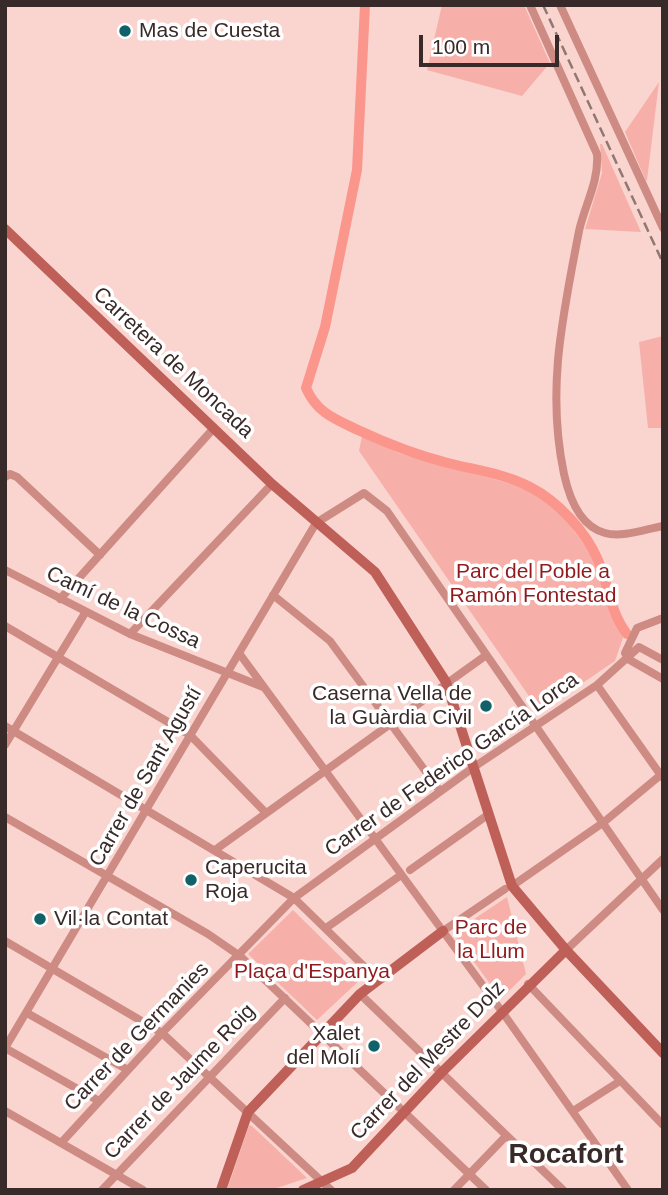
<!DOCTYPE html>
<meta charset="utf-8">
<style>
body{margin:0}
#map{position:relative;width:668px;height:1195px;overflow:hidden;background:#fad4cf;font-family:Helvetica,sans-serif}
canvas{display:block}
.frame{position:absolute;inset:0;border:7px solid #382a28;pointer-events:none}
.scale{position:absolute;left:419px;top:35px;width:140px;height:32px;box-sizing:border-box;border:4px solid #382a28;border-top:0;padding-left:9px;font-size:21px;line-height:24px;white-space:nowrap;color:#382a28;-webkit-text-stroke:5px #fff;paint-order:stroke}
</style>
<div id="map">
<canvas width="668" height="1195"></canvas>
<div class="frame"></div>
<div class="scale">100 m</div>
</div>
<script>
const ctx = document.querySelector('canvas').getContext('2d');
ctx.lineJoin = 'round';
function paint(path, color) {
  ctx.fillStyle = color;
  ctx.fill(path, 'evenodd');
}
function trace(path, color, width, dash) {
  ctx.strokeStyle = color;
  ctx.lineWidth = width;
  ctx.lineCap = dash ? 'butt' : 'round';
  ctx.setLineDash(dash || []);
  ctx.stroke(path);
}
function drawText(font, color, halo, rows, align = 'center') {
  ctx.font = font + ' Helvetica,sans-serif';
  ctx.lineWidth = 7;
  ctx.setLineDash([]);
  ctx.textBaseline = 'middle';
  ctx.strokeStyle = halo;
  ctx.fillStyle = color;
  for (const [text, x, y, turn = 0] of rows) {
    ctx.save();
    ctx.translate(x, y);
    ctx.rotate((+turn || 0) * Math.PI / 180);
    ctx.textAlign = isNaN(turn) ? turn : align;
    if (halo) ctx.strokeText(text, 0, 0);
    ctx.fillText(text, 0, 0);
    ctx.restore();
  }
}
paint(new Path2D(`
 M442,5H524L550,63L522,96L427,70Z
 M659,82L647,180L646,181L625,132Z
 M600,144H602L641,232L585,229L602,173Z
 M663,336V428H648L639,342Z
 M362,436L401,454L527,488L558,510L596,560L610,610L624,635L615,661L540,712L359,451Z
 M507,897L526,974L501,999L453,933Z
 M293,910L362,978L317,1020L248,954Z
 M249,1125L252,1126L307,1178L271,1190H227Z`), '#f7b0a9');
trace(new Path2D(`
 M365,5L357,170L325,327L306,388C317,413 335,419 358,430C388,444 416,455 448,463C475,470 506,474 530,487C558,501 586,532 598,560C609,586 610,612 627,634`), '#fb968d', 10);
trace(new Path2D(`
 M530,5L597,154C599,182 585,204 579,231C563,315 546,389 564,474C569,497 579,526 605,533C622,538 646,529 663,526
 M560,5L663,228
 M5,477L10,474L17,477L100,555
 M5,570L130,634L263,687
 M273,595L330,641L440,791
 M60,599L214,428
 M5,626L190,735L266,813
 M130,634L272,484
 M239,653L503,1013L628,1190
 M628,659L625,653L637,628L663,618
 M628,659L663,679
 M597,685L662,777
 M5,726L294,898L474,767L597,685L639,647L663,660
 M5,745L85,613
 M5,817L208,934L240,956L486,1190
 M215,850L485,656
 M410,870L489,814
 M512,886L604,822L663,773
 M326,928L401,875
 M443,931L505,889
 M5,941L162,1033L331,1190
 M566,950L663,859
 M528,984L663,1125
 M360,994L563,1190
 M27,1013L128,1070
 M99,1101L5,1048L316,523L364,493L387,511L663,910
 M5,1111L143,1190
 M573,1111L620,1081
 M61,1143L162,1033L294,898L377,979
 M102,1190L285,998
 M454,1190L506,1136`), '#cd8b84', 8);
trace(new Path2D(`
 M5,229L272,484L375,572L446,682L512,886L566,950L663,1053
 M221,1190L248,1112L360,994L443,931
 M303,1190L352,1168L441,1073L566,950`), '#be5f58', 10);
trace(new Path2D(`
 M543,5L663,263`), '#907774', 2.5, [10, 5]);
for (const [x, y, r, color] of [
 [125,31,7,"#116169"],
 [486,706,7,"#116169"],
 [191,880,7,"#116169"],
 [40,919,7,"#116169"],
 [374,1046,7,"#116169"]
]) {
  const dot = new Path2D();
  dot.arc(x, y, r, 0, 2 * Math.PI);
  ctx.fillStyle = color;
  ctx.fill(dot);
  trace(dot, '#fff', 2.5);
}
drawText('21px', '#382a28', '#fff', [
 ["Mas de Cuesta",139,31],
 ["Caserna Vella de",472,694,"right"],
 ["la Guàrdia Civil",472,718,"right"],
 ["Caperucita",205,868],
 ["Roja",205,892],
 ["Vil·la Contat",54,919],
 ["Xalet",360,1034,"right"],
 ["del Molí",360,1058,"right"]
], 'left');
drawText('21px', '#382a28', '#fff', [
 ["Carretera de Moncada",173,363,43],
 ["Camí de la Cossa",123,608,25],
 ["Carrer de Federico García Lorca",452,765,-35],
 ["Carrer de Sant Agustí",146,777,-60],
 ["Carrer de Germanies",137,1037,-46],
 ["Carrer del Mestre Dolz",428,1061,-46],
 ["Carrer de Jaume Roig",180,1082,-46]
]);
drawText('21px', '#901a1d', '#fff', [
 ["Parc del Poble a",533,572],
 ["Ramón Fontestad",533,596],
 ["Parc de",491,928],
 ["la Llum",491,952],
 ["Plaça d'Espanya",312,972]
]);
drawText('bold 28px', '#382a28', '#fff', [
 ["Rocafort",566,1155]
]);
</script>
